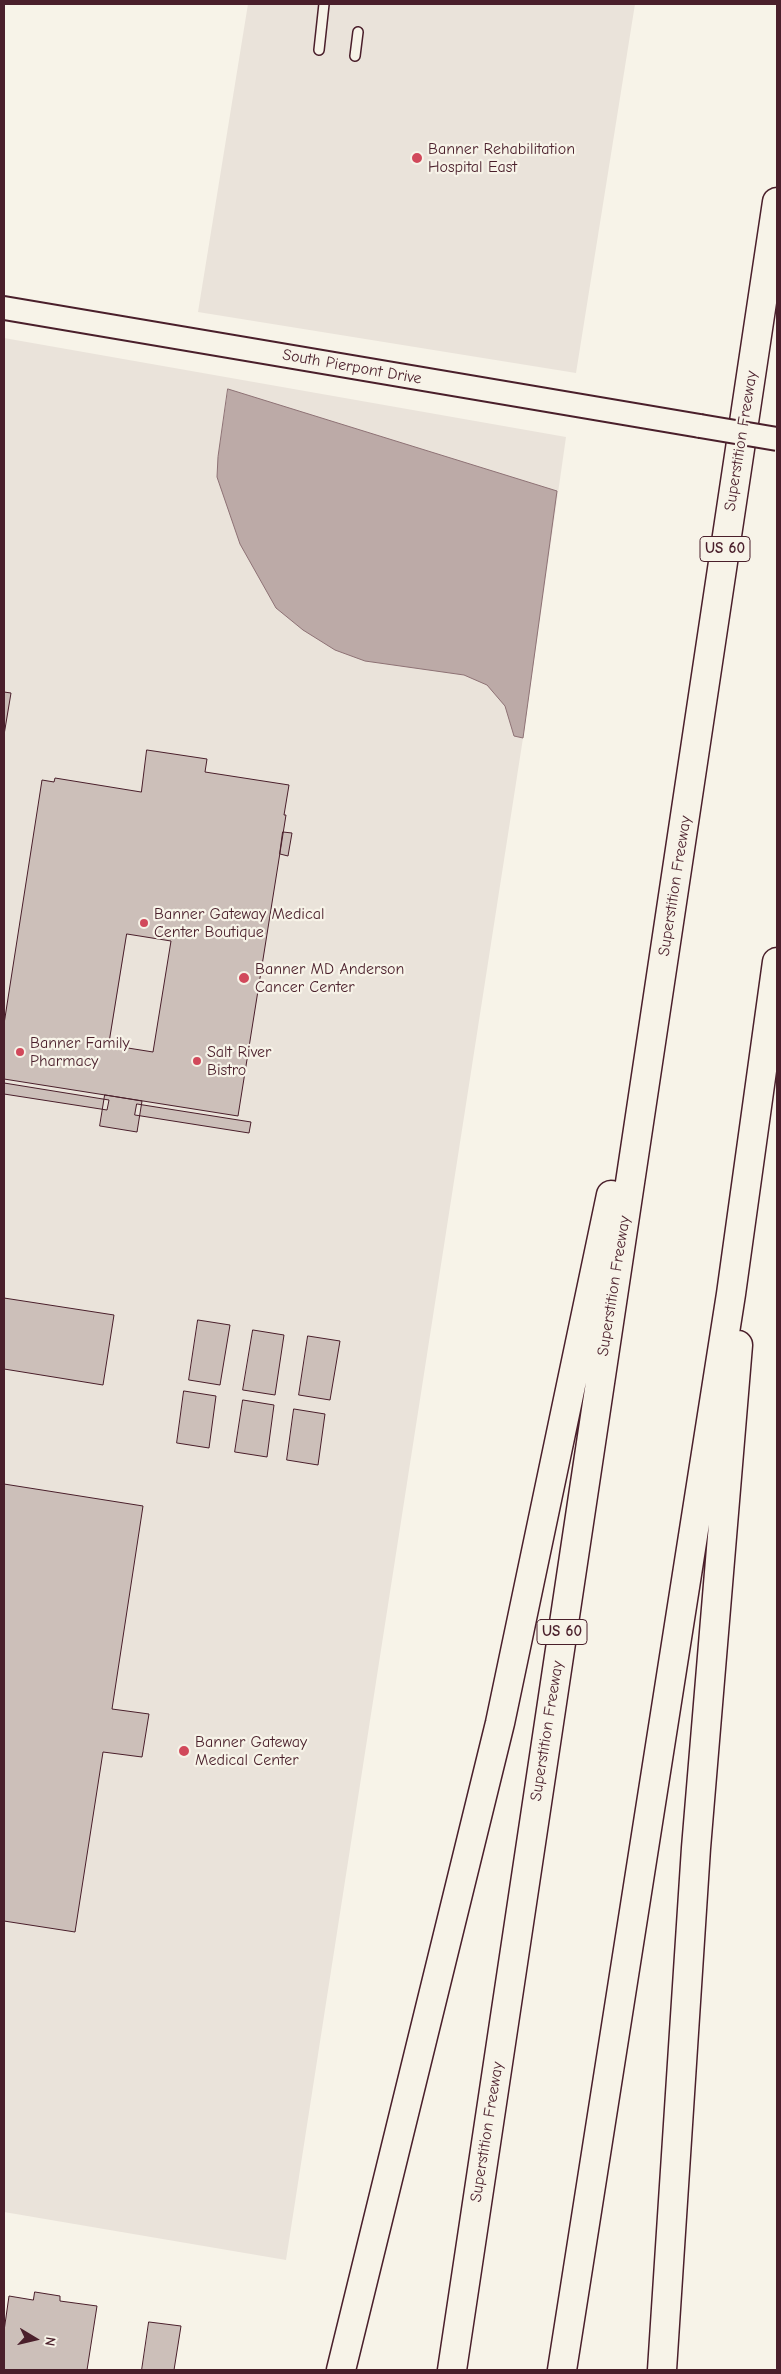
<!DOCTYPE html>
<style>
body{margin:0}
#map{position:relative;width:781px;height:2374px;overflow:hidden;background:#f7f3e8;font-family:"Comic Neue",sans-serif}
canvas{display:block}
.frame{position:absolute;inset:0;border:5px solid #4a1f2b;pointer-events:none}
.north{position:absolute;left:10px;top:2314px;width:50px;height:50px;-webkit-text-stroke:4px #f7f3e8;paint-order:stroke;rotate:99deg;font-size:14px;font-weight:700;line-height:20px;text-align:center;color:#4a1f2b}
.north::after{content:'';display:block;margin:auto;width:18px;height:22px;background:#4a1f2b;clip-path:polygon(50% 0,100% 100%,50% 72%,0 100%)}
</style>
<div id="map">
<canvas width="781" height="2374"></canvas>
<div class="frame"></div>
<div class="north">N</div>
</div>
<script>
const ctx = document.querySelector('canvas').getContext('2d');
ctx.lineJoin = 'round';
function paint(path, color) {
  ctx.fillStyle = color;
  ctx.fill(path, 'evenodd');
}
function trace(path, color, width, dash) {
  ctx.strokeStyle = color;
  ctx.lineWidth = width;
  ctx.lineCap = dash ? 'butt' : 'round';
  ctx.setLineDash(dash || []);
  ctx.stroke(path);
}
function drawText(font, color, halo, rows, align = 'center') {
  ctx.font = font + ' "Comic Neue",sans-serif';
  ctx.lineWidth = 4.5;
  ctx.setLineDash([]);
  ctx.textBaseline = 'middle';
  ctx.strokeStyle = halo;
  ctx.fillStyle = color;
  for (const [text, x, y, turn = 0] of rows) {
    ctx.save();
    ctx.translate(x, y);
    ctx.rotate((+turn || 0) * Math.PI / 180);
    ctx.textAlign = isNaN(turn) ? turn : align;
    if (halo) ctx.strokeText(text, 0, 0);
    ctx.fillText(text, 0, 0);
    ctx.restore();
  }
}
paint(new Path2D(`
 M248,4H635L576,373L198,312Z
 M4,338L566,437L523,738L286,2260L4,2212Z`), '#eae3da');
const water = new Path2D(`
 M228,389L557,491L523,738L514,736L505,706L487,685L464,675L365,661L335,650L303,630L276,608L240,544L217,477L218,457Z`);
paint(water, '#bcaaa7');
trace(water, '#8e7275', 1);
const building = new Path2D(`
 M4,692L11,693L4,735Z
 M147,750L207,759L205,772L289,785L284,815H286L238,1116L4,1079V1024L42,780L54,782L55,778L141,792ZM127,934L171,941L153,1052L109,1045Z
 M283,832L292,833L288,856L280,854Z
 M4,1083L109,1100L107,1110L4,1094Z
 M105,1095L142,1101L137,1132L100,1126Z
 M137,1104L251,1122L249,1133L135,1115Z
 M4,1298L114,1315L103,1385L4,1369Z
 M198,1320L230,1325L220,1385L189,1380Z
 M253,1330L284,1335L275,1395L243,1390Z
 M308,1336L340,1341L330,1400L299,1395Z
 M184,1391L216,1396L209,1448L177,1443Z
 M243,1400L274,1405L267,1457L235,1452Z
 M294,1409L325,1414L318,1465L287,1460Z
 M4,1484L143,1506L112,1709L149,1714L142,1757L103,1752L75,1932L4,1921Z
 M35,2292L60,2296V2301L97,2306L87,2370H4V2331L9,2296L33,2300Z
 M149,2322L181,2326L174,2370H142Z`);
paint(building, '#ccbfb9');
trace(building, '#4a1f2b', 1);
const service = new Path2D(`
 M319,50L324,4
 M355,56L358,32`);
const tertiary = new Path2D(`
 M4,308L700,426`);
const motorway = new Path2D(`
 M341,2370L500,1723L611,1195
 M452,2370L777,202
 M562,2370L731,1294L777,962
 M662,2370L696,1848L738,1345`);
trace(service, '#4a1f2b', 12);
trace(tertiary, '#4a1f2b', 26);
trace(motorway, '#4a1f2b', 31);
trace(service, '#f7f3e8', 9);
trace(tertiary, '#f7f3e8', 22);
trace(motorway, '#f7f3e8', 28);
const tertiaryBridge = new Path2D(`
 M700,426L777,439`);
trace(tertiaryBridge, '#4a1f2b', 26, []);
trace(tertiaryBridge, '#f7f3e8', 22);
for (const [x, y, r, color] of [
 [417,158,6,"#d1495b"],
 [144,923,5,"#d1495b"],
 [244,978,6,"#d1495b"],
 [20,1052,5,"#d1495b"],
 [197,1061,5,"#d1495b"],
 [184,1751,6,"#d1495b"]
]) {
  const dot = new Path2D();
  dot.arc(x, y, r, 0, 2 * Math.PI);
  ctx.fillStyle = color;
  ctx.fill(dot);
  trace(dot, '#f7f3e8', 2);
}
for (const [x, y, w] of [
 [725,549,50],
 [562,1632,50]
]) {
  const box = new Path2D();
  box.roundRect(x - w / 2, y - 12.5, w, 25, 4);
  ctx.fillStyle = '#f7f3e8';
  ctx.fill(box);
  trace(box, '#4a1f2b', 1);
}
drawText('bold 15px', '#4a1f2b', null, [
 ["US 60",725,549],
 ["US 60",562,1632]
]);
drawText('16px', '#4a1f2b', '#f7f3e8', [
 ["Banner Rehabilitation",428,149],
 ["Hospital East",428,167],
 ["Banner Gateway Medical",154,914],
 ["Center Boutique",154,932],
 ["Banner MD Anderson",255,969],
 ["Cancer Center",255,987],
 ["Banner Family",30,1043],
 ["Pharmacy",30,1061],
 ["Salt River",207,1052],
 ["Bistro",207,1070],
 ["Banner Gateway",195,1742],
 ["Medical Center",195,1760]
], 'left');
drawText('16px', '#4a1f2b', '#f7f3e8', [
 ["South Pierpont Drive",352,367,10],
 ["Superstition Freeway",741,441,-81],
 ["Superstition Freeway",675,886,-81],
 ["Superstition Freeway",614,1286,-81],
 ["Superstition Freeway",547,1731,-81],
 ["Superstition Freeway",487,2132,-81]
]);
</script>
